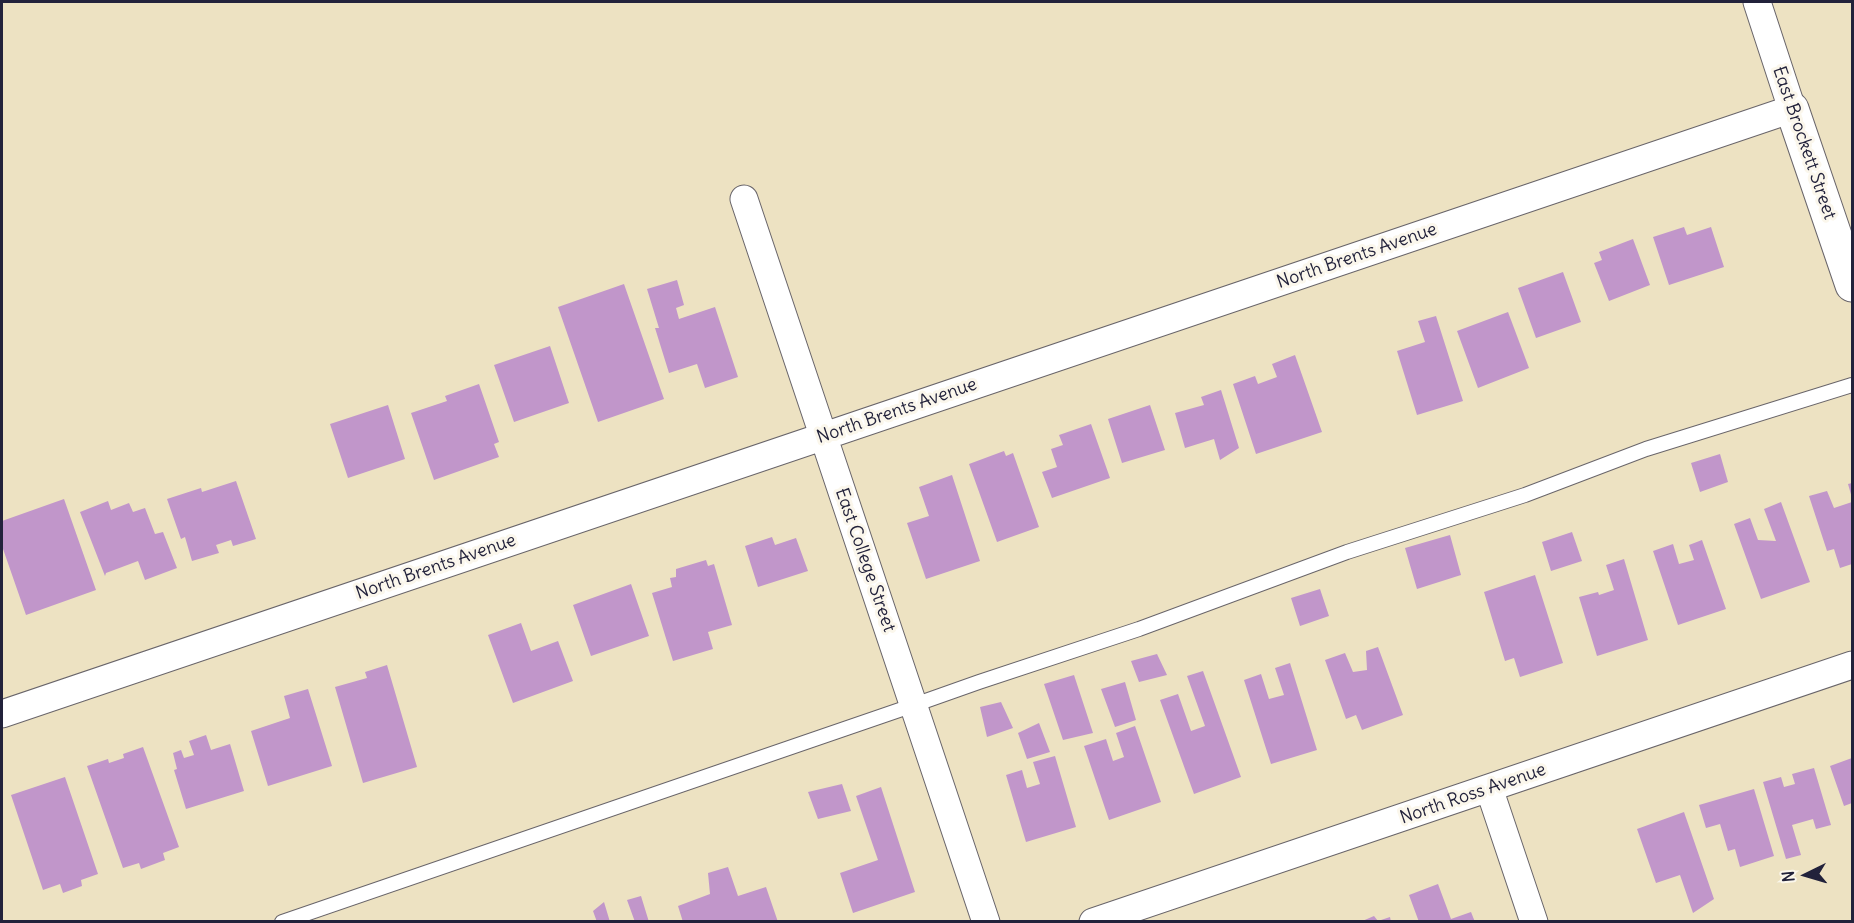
<!DOCTYPE html>
<style>
body{margin:0}
#map{position:relative;width:1854px;height:923px;overflow:hidden;background:#ede2c2;font-family:Delius,sans-serif}
canvas{display:block}
.frame{position:absolute;inset:0;border:3px solid #22223b;pointer-events:none}
.north{position:absolute;left:1776px;top:845px;width:60px;height:60px;-webkit-text-stroke:4px #fbf7ec;paint-order:stroke;rotate:265deg;font-size:16px;font-weight:700;line-height:24px;text-align:center;color:#22223b}
.north::after{content:'';display:block;margin:auto;width:21px;height:27px;background:#22223b;clip-path:polygon(50% 0,100% 100%,50% 72%,0 100%)}
</style>
<div id="map">
<canvas width="1854" height="923"></canvas>
<div class="frame"></div>
<div class="north">N</div>
</div>
<script>
const ctx = document.querySelector('canvas').getContext('2d');
ctx.lineJoin = 'round';
function paint(path, color) {
  ctx.fillStyle = color;
  ctx.fill(path, 'evenodd');
}
function trace(path, color, width, dash) {
  ctx.strokeStyle = color;
  ctx.lineWidth = width;
  ctx.lineCap = dash ? 'butt' : 'round';
  ctx.setLineDash(dash || []);
  ctx.stroke(path);
}
function drawText(font, color, halo, rows, align = 'center') {
  ctx.font = font + ' Delius,sans-serif';
  ctx.lineWidth = 6;
  ctx.setLineDash([]);
  ctx.textBaseline = 'middle';
  ctx.strokeStyle = halo;
  ctx.fillStyle = color;
  for (const [text, x, y, turn = 0] of rows) {
    ctx.save();
    ctx.translate(x, y);
    ctx.rotate((+turn || 0) * Math.PI / 180);
    ctx.textAlign = isNaN(turn) ? turn : align;
    if (halo) ctx.strokeText(text, 0, 0);
    ctx.fillText(text, 0, 0);
    ctx.restore();
  }
}
paint(new Path2D(`
 M1684,227L1687,235L1711,227L1724,267L1669,285L1653,237Z
 M1633,239L1650,285L1609,301L1594,263L1602,260L1599,252Z
 M1563,272L1581,322L1536,338L1518,288Z
 M677,280L684,305L676,308L679,319L715,307L738,377L705,388L697,364L669,373L655,328H659L647,289Z
 M624,284L664,399L598,422L558,307Z
 M1508,312L1529,368L1478,388L1457,331Z
 M1436,316L1463,401L1417,415L1397,351L1425,342L1418,321Z
 M550,346L569,403L514,422L494,365Z
 M1295,355L1322,432L1256,454L1233,384L1255,376L1258,384L1277,377L1272,364Z
 M479,384L499,442L494,444L499,457L434,480L411,413L447,401L445,396Z
 M1221,390L1239,448L1220,460L1214,439L1185,448L1175,413L1204,405L1201,397Z
 M388,405L405,459L348,478L330,424Z
 M1150,405L1165,450L1122,463L1108,419Z
 M1091,424L1110,478L1052,498L1042,472L1057,467L1051,449L1063,445L1059,435Z
 M1004,451L1006,456L1013,453L1039,527L997,542L969,464Z
 M1720,454L1728,482L1700,492L1691,463Z
 M952,475L980,561L926,579L907,523L929,516L919,487Z
 M236,481L256,539L233,546L231,540L216,545L219,553L192,561L185,537L181,539L167,499L201,488L202,492Z
 M1852,483V498L1848,484Z
 M1827,491L1834,508L1852,502V564L1840,568L1834,549L1827,551L1809,496Z
 M64,499L96,590L26,615L2,546V521Z
 M108,501L111,510L129,503L133,512L145,508L155,534L163,532L177,568L145,580L138,561L106,573L105,576L80,512Z
 M1781,502L1810,582L1761,599L1734,524L1750,518L1758,540L1776,541L1764,509Z
 M1572,532L1582,561L1551,571L1542,542Z
 M1450,535L1461,575L1417,589L1405,548Z
 M772,537L775,545L796,538L808,571L758,587L745,546Z
 M1702,540L1726,609L1678,625L1653,551L1673,544L1679,564L1694,560L1689,545Z
 M1624,559L1648,640L1597,656L1579,597L1598,592L1599,595L1614,590L1606,565Z
 M706,560L708,566L714,564L732,625L708,632L713,649L673,661L652,593L672,587L670,578L676,577V569Z
 M1535,575L1563,663L1520,677L1514,658L1505,661L1484,592Z
 M631,584L649,636L591,656L573,605Z
 M1320,589L1329,616L1300,626L1291,598Z
 M521,623L531,651L558,641L573,681L513,703L488,635Z
 M1378,647L1403,715L1362,730L1356,715L1346,719L1325,660L1345,653L1353,672L1367,670L1366,651Z
 M1157,654L1167,675L1139,682L1131,661Z
 M1290,663L1317,750L1271,764L1244,680L1261,674L1269,699L1284,695L1275,668Z
 M387,665L417,767L363,783L335,687L367,678L365,672Z
 M1203,671L1241,777L1194,794L1160,700L1178,694L1191,731L1205,726L1187,676Z
 M1074,675L1093,733L1063,740L1044,684Z
 M1125,682L1136,720L1115,727L1101,689Z
 M308,689L332,766L268,786L251,731L290,718L284,696Z
 M1001,702L1013,728L987,737L980,707Z
 M1039,723L1050,752L1027,759L1018,733Z
 M1135,726L1161,802L1109,820L1084,746L1106,739L1113,761L1124,757L1116,733Z
 M206,735L211,750L230,744L244,791L186,809L174,770L177,769L173,753L181,750L184,758L194,755L189,741Z
 M143,747L179,847L163,853L165,860L141,869L139,863L123,868L87,766L108,759L109,763L124,758L123,754Z
 M1055,756L1076,827L1026,842L1006,775L1022,770L1027,788L1040,784L1033,762Z
 M1852,758V803L1844,806L1830,766Z
 M1814,768L1831,825L1816,829L1813,819L1792,825L1801,855L1786,859L1763,782L1781,777L1784,787L1795,784L1792,774Z
 M65,777L98,874L81,880L82,886L63,893L60,884L43,890L11,795Z
 M842,784L851,811L818,819L808,792Z
 M881,787L915,892L853,913L840,873L878,860L856,796Z
 M1754,789L1774,856L1740,867L1735,849L1728,851L1720,824L1706,828L1699,805Z
 M1684,812L1714,899L1693,913L1680,875L1656,883L1637,829Z
 M728,867L738,896L766,887L778,922H683L678,906L710,894L708,873Z
 M1438,884L1451,919L1471,912L1475,922H1419L1409,895Z
 M641,896L649,922H635L627,900Z
 M604,902L610,922H597L593,911Z
 M1374,916L1378,921L1390,917L1391,922H1360Z`), '#c196ca');
const lane = new Path2D(`
 M282,922L914,705L979,682L1139,629L1347,552L1525,495L1646,449L1852,385`);
const street = new Path2D(`
 M744,199L986,922
 M2,714L1792,109L1757,2
 M1489,788L1534,922
 M1093,922L1852,665`);
const secondary = new Path2D(`
 M1792,109L1852,285`);
trace(lane, '#69656a', 16);
trace(street, '#69656a', 29);
trace(secondary, '#69656a', 35);
trace(lane, '#fff', 14);
trace(street, '#fff', 27);
trace(secondary, '#fff', 33);
drawText('18px', '#22223b', '#fbf7ec', [
 ["East Brockett Street",1804,143,71],
 ["North Brents Avenue",1357,256,-19],
 ["North Brents Avenue",897,411,-19],
 ["East College Street",865,560,71],
 ["North Brents Avenue",436,567,-19],
 ["North Ross Avenue",1473,794,-19]
]);
</script>
